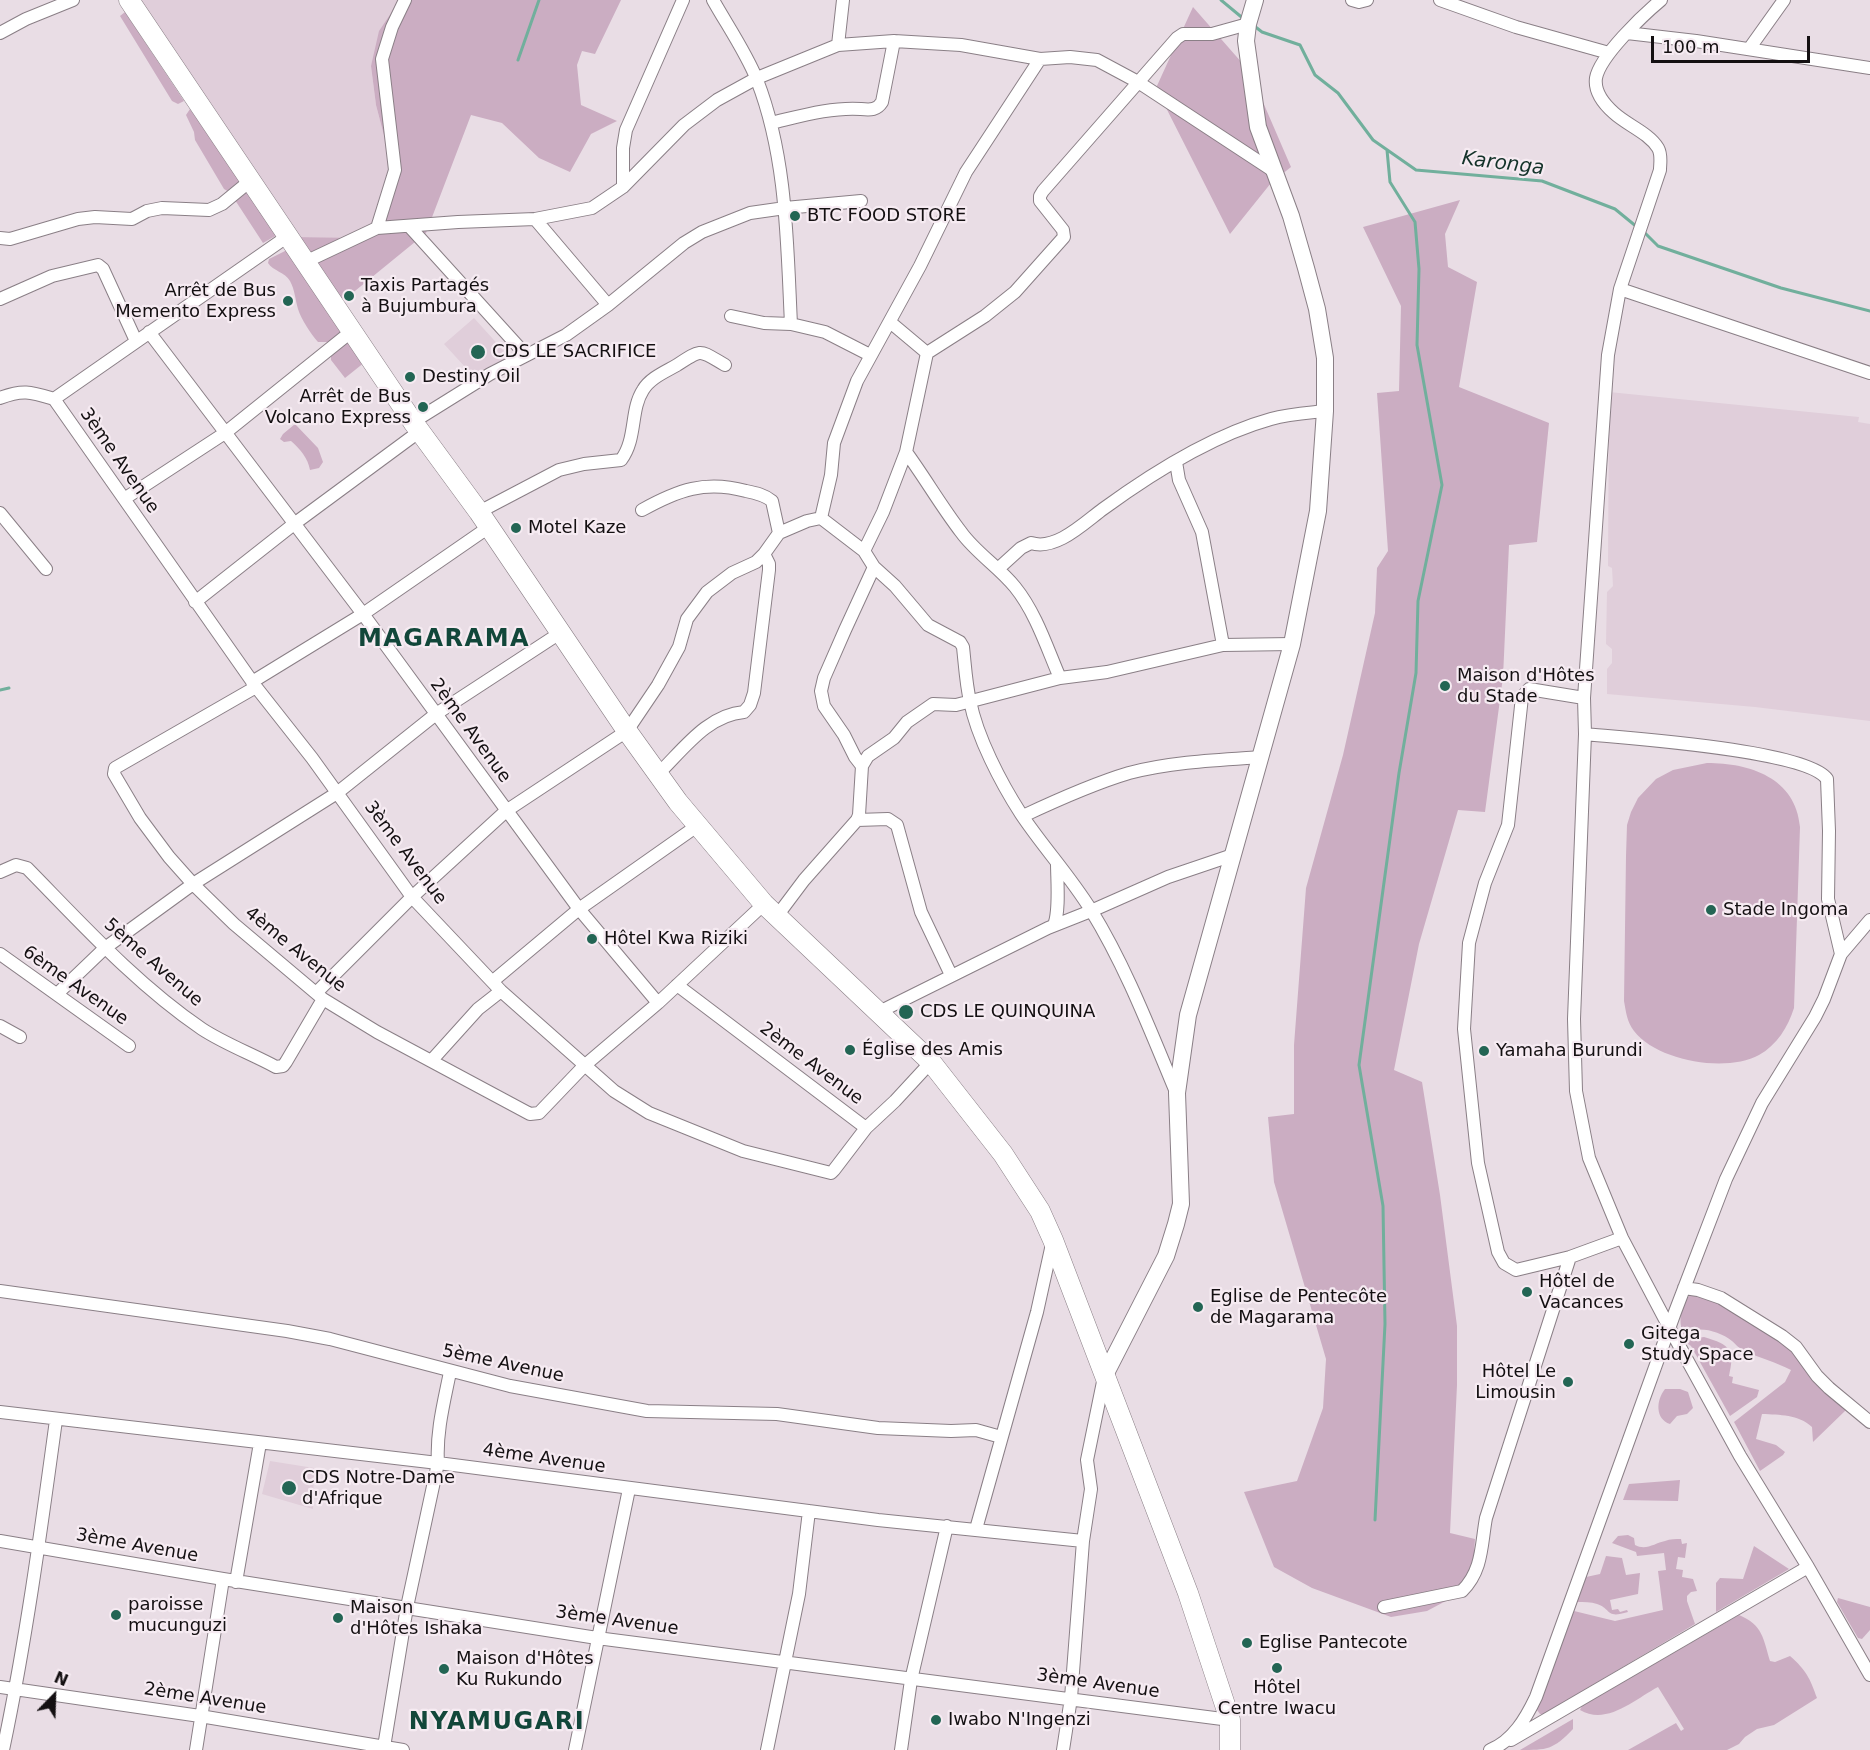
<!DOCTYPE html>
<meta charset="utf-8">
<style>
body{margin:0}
#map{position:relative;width:1870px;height:1750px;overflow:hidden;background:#e9dde5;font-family:"DejaVu Sans",sans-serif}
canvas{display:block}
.north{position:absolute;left:24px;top:1666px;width:60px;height:60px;-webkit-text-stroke:4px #f6ebf2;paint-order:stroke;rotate:23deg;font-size:16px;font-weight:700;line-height:24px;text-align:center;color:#141012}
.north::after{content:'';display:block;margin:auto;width:21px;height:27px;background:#141012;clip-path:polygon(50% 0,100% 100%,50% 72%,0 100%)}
.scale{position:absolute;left:1651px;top:36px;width:159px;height:27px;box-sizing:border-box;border:3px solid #141012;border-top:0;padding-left:8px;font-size:18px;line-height:21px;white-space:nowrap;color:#141012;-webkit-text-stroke:4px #f6ebf2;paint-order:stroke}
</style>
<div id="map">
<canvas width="1870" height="1750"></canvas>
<div class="north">N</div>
<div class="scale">100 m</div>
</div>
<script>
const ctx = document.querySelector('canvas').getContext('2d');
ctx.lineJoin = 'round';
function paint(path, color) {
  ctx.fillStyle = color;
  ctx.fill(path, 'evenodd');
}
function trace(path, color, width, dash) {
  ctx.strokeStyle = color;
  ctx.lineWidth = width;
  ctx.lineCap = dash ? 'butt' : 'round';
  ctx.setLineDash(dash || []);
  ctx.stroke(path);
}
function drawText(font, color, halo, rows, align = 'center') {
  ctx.font = font + ' "DejaVu Sans",sans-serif';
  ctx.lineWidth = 4.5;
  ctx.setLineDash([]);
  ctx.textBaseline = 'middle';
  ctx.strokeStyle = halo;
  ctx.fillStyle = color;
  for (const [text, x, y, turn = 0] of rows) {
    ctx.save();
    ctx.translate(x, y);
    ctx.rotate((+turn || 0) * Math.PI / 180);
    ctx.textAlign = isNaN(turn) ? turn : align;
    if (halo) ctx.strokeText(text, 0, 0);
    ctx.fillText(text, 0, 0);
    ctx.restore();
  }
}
paint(new Path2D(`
 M139,0H400L371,66L376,105L393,170L386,199L367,231L338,238L295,237Z
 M474,318L512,360L477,380L444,344Z
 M1609,392L1859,417L1858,422L1870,424V721L1755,707L1607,694V669L1612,663V649L1606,644L1607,592L1613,586L1612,568L1608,566Z
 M270,1461L314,1468L313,1509L262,1494Z`), '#e0ceda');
paint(new Path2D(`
 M400,0H621L595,54L582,51L577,65L581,105L617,121L591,134L570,172L539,158L502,123L471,115L426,233L339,304L295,237L358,238L367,231L386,199L393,170L376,105L371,66L379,31Z
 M1193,7L1250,72L1291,167L1271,183L1230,234L1156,88Z
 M125,12L184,101L178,104L172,101L120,16Z
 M190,109L241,183L229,192L224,189L195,140L194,132L186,115Z
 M246,191L277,235L263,243L235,200Z
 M1460,200L1445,234L1448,267L1477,282L1459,387L1549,423L1537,542L1509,545L1503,677L1485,812L1458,810L1419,944L1394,1070L1422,1082L1440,1195L1457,1326V1385L1450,1533L1475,1539L1473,1567L1457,1595L1427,1611L1391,1617L1312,1588L1274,1567L1244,1492L1297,1481L1323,1408L1326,1359L1274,1182L1268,1117L1294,1114V1045L1306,888L1343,755L1375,613L1377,568L1388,551L1377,393L1399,391L1401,306L1363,227Z
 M287,250L344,332L328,342H318C311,334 301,319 298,309C295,299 295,290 290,281C285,272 273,271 268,263L269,259Z
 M348,342L365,362L345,378L331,360V355L343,344Z
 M295,424L318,448L323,462L319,468L310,470C308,458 300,449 291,441L284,442L280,439L283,434Z
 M1707,763C1750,763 1796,778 1800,827L1794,1008C1788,1027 1777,1045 1759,1055C1726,1073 1657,1061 1634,1031C1627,1022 1626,1012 1624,1001L1626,856L1627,825L1631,812L1638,798L1656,779L1673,770Z
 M1692,1293L1707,1296L1787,1344L1826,1391L1846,1410L1813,1442L1812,1427C1798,1414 1780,1415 1762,1414L1756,1439L1776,1445L1785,1452L1783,1455L1760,1471L1734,1422L1785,1382L1791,1370C1776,1362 1759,1358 1743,1350C1738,1348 1736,1344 1732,1341C1719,1331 1698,1325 1683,1334C1678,1320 1680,1304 1692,1293Z
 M1704,1337C1731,1345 1735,1350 1729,1376L1733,1377L1732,1383L1759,1390L1757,1397L1730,1416L1691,1346L1685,1342L1691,1339Z
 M1665,1389H1680L1688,1392L1693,1408L1687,1414L1677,1416L1670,1424C1655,1419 1656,1400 1665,1389Z
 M1680,1480L1678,1501L1623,1500L1629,1484Z
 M1628,1535L1634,1538L1635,1545C1646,1551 1655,1543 1665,1541C1670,1539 1676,1539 1681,1539L1682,1544L1687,1543L1685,1558L1678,1557L1676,1569L1683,1570L1682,1577L1693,1579L1697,1591L1691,1592L1687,1596V1601L1695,1624L1544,1714H1540L1537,1710L1574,1611L1615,1621L1663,1610L1658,1571L1666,1570L1664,1553L1637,1556L1636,1552L1612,1543L1618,1536Z
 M1754,1546L1789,1569L1716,1612V1583L1720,1578L1743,1579Z
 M1606,1556L1622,1558L1626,1575L1640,1573L1638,1594L1610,1600L1612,1610L1618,1609L1620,1612L1627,1610L1628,1612C1605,1619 1612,1609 1597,1604C1591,1602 1584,1602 1577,1602L1586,1577L1600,1574Z
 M1838,1598L1870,1607V1630L1862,1639L1858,1638L1837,1602Z
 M1739,1615C1763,1625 1763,1638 1770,1661L1775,1662L1790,1656C1806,1670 1810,1678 1817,1698L1774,1725L1757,1729L1745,1737L1739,1744L1727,1750H1628L1676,1723L1681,1731L1684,1729L1658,1687C1635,1699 1607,1726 1580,1710L1582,1706Z
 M1573,1719V1729C1553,1750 1547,1750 1520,1750Z`), '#cbadc2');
trace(new Path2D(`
 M1221,0L1245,20
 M1253,25L1262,32L1300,45L1315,75L1338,93L1373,140L1416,170L1542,181L1615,209L1637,227
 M518,60L539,0
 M1643,231L1658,246L1781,288L1870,311
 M0,690L9,688
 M1375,1520L1385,1324L1383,1206L1359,1065L1399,773L1416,673L1418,601L1442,485L1417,345L1419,269L1415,222L1390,182L1387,150`), '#71af9c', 3);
const street = new Path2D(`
 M713,0C727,25 747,54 757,80C787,157 787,243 791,324
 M1352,0L1359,2L1367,0
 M1440,0L1516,27L1609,53
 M1661,0C1643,15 1600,56 1596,78C1594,92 1605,105 1614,113C1627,125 1649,133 1658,148C1662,155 1660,163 1660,170L1620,289L1608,355L1584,698L1585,734L1574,1019L1576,1091L1589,1158L1622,1238L1669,1327L1740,1456L1808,1567L1870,1675
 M0,33L26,19L73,0
 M1627,33L1696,41L1870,68
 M838,45L843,0
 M1749,49L1784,0
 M1040,59L966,172L920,266L857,381L834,443L831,475L821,518L864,551L874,567L895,586L928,625L960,642L963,647C965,665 966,684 970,701C977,737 1001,783 1021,814C1043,847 1070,876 1091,910C1126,967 1150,1030 1176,1092
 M771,123C801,116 831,107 861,109C871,110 877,110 882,102L894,41
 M623,187V148L626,130L683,0
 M535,219L608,305
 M409,226L526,355
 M377,228L458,222L535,219L592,208L623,187L684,125L717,100L757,78L838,45L894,41L961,45L1040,59L1070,57L1097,60L1138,82L1275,172
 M0,238L10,239L78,219L95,217L132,219L147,211L162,208L209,210L222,204L250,181
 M305,262L377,228L395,170L382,59L392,27L405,0
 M1620,289L1870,373
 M0,299L52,276L98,265L103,269L136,341
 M731,316L764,323L791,324L825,332L870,355
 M890,322L927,353
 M149,332L363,614L579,909L658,1003
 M0,398C23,389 31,392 54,399L256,687L312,758L412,897L501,991L614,1091L649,1113L743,1151L831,1173L834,1170L866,1128L895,1101L931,1062
 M54,399L288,236
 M413,422L490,374L566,335L608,305L684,243L702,232L750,213L785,208L861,201
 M906,452C925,478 941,506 961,532C976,553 999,567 1015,587C1036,613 1047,648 1060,678
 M1176,462L1179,480L1202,532L1223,645
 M124,499L225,433L352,331
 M642,510C678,490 705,480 746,491C756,493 765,495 772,501L779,533
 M479,512L559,470L584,464L621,460C637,439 630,410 643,390C650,378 665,372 677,365C703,348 699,350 725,365
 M0,513L46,569
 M864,551L883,512L906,452L927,353L985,316L1015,292L1064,237L1063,230L1040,201V196L1043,191L1177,38L1183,34H1212L1248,24
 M874,567L845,630L824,678L821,691L824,706L844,735L855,757L862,766L868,756L894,738L907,722L933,704L956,705L1060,678L1107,672L1223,645L1292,644
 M999,568L1021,548L1031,543C1056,551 1084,523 1103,509C1151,474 1213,435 1271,419C1289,414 1307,413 1325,411
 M195,602L294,524L420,431
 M252,682L363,614L489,527
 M256,687L115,768L114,774L140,818L169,857L193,884L234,924L323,999L377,1032L530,1114L539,1113L584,1066L658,1003L764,904
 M1584,698L1529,689L1522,697L1508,825L1485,883L1469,943L1464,1029L1478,1163L1498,1252L1504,1263L1516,1270L1570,1257L1622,1238
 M1585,734C1626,738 1807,750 1827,779L1829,831L1828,899L1841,954
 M658,774C683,750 707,715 744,712L750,705L754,693L769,570V564L764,554L779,533L807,521L821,518
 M1023,816C1057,800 1092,784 1129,773C1171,762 1217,760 1261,757
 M857,820L888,819L897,825L921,912L951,975
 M0,872L16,865L27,868C82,924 136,984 202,1029C225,1044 252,1054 276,1067L283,1066L286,1062L323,999
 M777,916L804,880L857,820L859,815L862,766
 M1054,925C1060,911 1057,880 1057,863
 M0,954L129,1046
 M493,981L579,909L697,826
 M677,985L866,1128
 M316,993L412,897L506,811L627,731L658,685L679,647L687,619L707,592L732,573L756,562L764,554
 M57,994L105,948L193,884L337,793L436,714L560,633
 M877,1013L1048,928L1091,911L1168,877L1233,855
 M0,1026L20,1037
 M432,1060L478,1009L501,991
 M1684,1288L1698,1290L1721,1298L1782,1336L1796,1347L1817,1376L1829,1388L1870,1422
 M0,1291L287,1331L330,1339L510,1386L647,1411L777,1414L878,1428L951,1431L976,1430L1001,1437
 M0,1412L438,1463L878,1520L1083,1541
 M976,1529L1037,1312L1052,1244
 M0,1541L223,1579L597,1638L1230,1720
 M236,1582L260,1443
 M1384,1607L1462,1591C1483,1570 1481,1545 1486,1518L1570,1257
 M0,1687L200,1716L403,1750
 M1511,1740L1808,1567
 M384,1747L407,1607L438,1463C436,1432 444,1402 450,1372
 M3,1750C26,1641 41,1530 56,1420
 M196,1750L223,1579
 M575,1750L629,1489
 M767,1750L799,1594L809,1511
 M901,1750L911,1680L947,1526
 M1063,1750L1071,1698L1083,1541L1091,1489L1087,1460L1104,1377
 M1490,1750C1513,1741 1526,1718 1536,1697L1675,1312L1726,1179L1762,1103L1815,1017L1824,999L1841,954L1870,920`);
const secondary = new Path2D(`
 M1105,1375L1166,1256L1176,1224L1181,1204L1177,1093L1188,1015L1292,644L1318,511L1325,411V358L1317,309L1306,268L1291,216L1258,127L1246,41L1248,24L1255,0`);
const primary = new Path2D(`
 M129,0L413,422L479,512L627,731L678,802L764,904L931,1062L1003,1154L1040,1211L1053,1240L1188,1593L1230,1720V1750`);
trace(street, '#8a7f86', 14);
trace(secondary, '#8a7f86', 18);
trace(primary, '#8a7f86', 21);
trace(street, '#fff', 12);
trace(secondary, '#fff', 16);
trace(primary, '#fff', 20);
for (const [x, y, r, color] of [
 [795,216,6,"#236554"],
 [349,296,6,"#236554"],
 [288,301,6,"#236554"],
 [478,352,8,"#236554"],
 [410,377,6,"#236554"],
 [423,407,6,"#236554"],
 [516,528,6,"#236554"],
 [1445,686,6,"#236554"],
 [1711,910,6,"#236554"],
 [592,939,6,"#236554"],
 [906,1012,8,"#236554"],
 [850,1050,6,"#236554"],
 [1484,1051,6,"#236554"],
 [1527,1292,6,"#236554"],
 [1198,1307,6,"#236554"],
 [1629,1344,6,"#236554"],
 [1568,1382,6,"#236554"],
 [289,1488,8,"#236554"],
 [116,1615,6,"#236554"],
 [338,1618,6,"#236554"],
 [1247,1643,6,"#236554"],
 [1277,1668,6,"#236554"],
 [444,1669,6,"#236554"],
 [936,1720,6,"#236554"]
]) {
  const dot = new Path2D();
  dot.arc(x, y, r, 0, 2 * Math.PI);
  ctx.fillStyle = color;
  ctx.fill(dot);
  trace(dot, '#f6ebf2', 2);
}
drawText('18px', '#141012', '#f6ebf2', [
 ["BTC FOOD STORE",807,216],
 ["Taxis Partagés",361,286],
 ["à Bujumbura",361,307],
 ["Arrêt de Bus",276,291,"right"],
 ["Memento Express",276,312,"right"],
 ["CDS LE SACRIFICE",492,352],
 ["Destiny Oil",422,377],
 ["Arrêt de Bus",411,397,"right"],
 ["Volcano Express",411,418,"right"],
 ["Motel Kaze",528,528],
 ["Maison d'Hôtes",1457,676],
 ["du Stade",1457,697],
 ["Stade Ingoma",1723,910],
 ["Hôtel Kwa Riziki",604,939],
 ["CDS LE QUINQUINA",920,1012],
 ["Église des Amis",862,1050],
 ["Yamaha Burundi",1496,1051],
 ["Hôtel de",1539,1282],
 ["Vacances",1539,1303],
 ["Eglise de Pentecôte",1210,1297],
 ["de Magarama",1210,1318],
 ["Gitega",1641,1334],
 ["Study Space",1641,1355],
 ["Hôtel Le",1556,1372,"right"],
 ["Limousin",1556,1393,"right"],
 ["CDS Notre-Dame",302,1478],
 ["d'Afrique",302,1499],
 ["paroisse",128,1605],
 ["mucunguzi",128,1626],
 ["Maison",350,1608],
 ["d'Hôtes Ishaka",350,1629],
 ["Eglise Pantecote",1259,1643],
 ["Maison d'Hôtes",456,1659],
 ["Ku Rukundo",456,1680],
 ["Hôtel",1277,1688,"center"],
 ["Centre Iwacu",1277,1709,"center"],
 ["Iwabo N'Ingenzi",948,1720]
], 'left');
drawText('18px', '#141012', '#f6ebf2', [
 ["3ème Avenue",119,461,55],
 ["2ème Avenue",470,731,54],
 ["3ème Avenue",405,853,53],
 ["4ème Avenue",295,950,39],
 ["5ème Avenue",153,963,41],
 ["6ème Avenue",75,986,35],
 ["2ème Avenue",811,1064,37],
 ["5ème Avenue",503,1364,12],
 ["4ème Avenue",544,1459,8],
 ["3ème Avenue",137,1546,10],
 ["3ème Avenue",617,1621,8],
 ["3ème Avenue",1098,1684,8],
 ["2ème Avenue",205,1699,9]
]);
drawText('italic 20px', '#14332a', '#f6ebf2', [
 ["Karonga",1503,164,7]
]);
ctx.letterSpacing = '1.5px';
drawText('bold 24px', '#12473a', '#f6ebf2', [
 ["MAGARAMA",444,640],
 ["NYAMUGARI",497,1723]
]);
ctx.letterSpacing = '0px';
</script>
